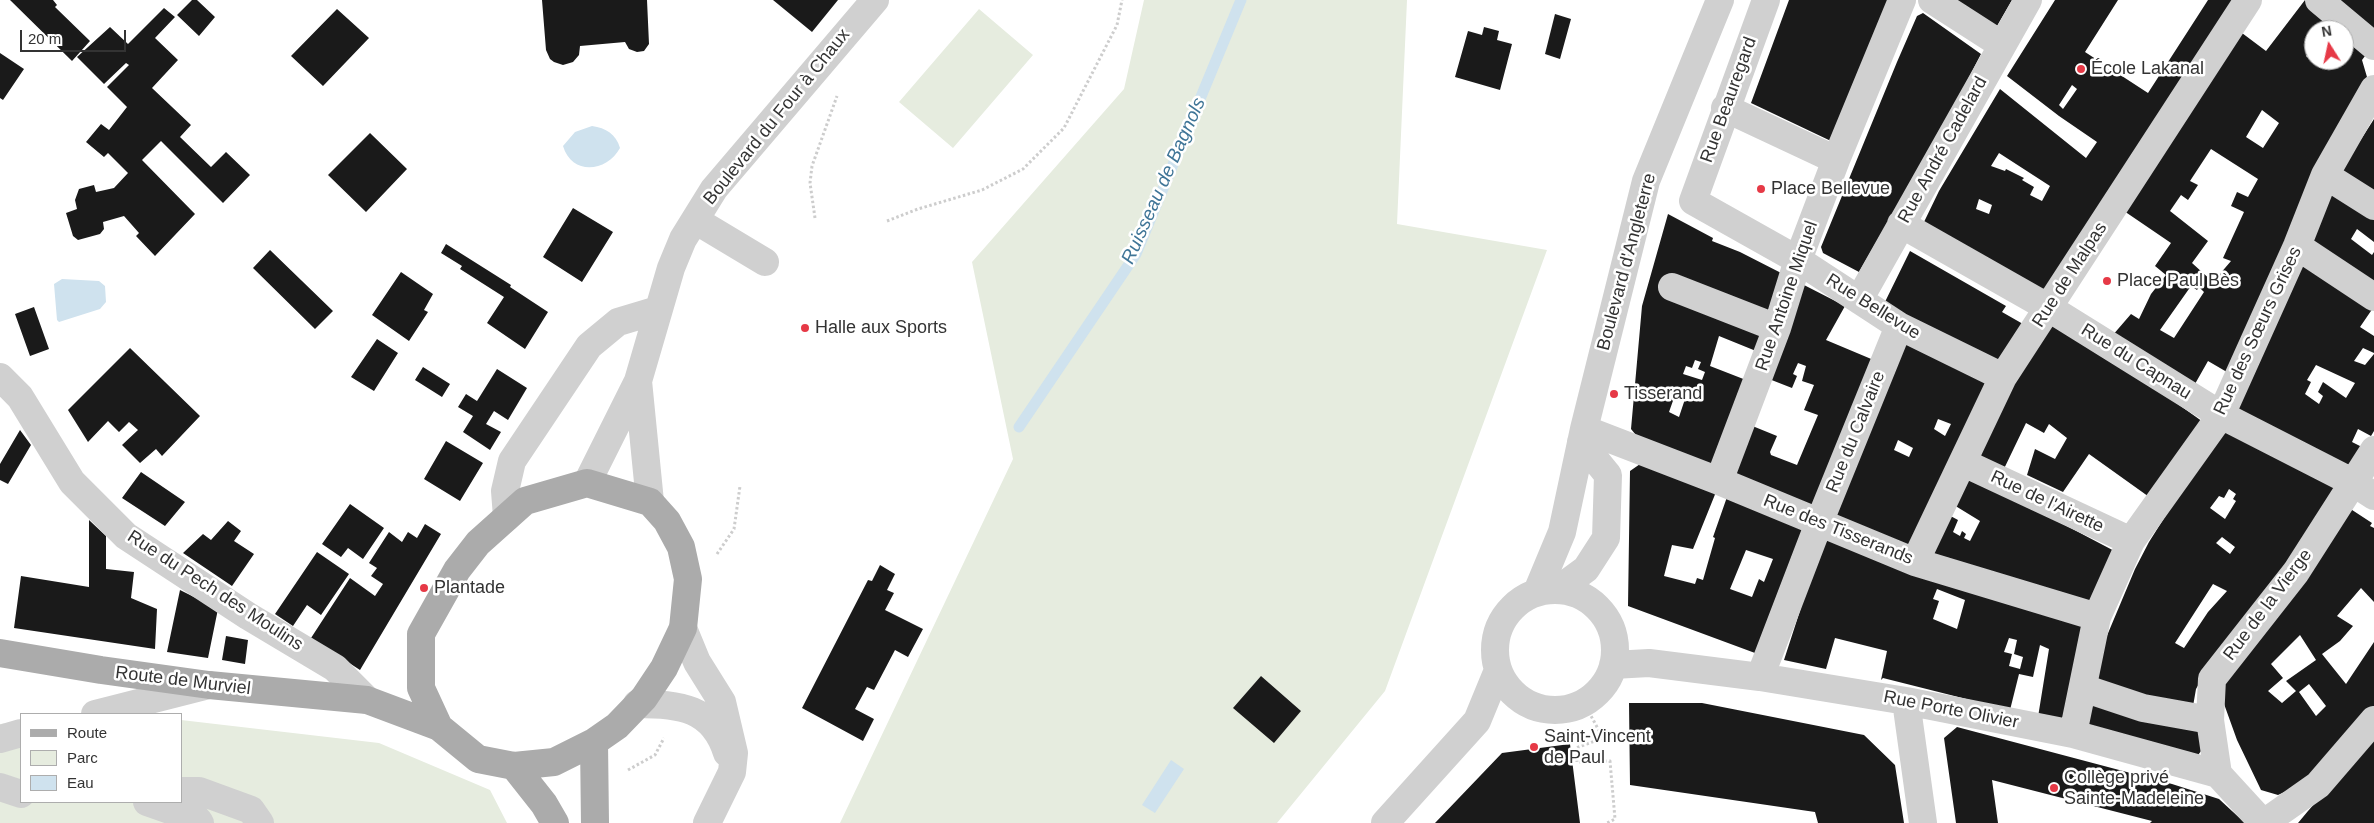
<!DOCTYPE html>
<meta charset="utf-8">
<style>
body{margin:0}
#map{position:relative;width:2374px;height:823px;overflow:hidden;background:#fff;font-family:Arial,sans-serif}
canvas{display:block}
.legend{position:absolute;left:20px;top:713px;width:162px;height:90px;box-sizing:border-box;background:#fff;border:1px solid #adadad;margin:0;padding:6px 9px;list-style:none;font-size:15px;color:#333}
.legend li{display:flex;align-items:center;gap:10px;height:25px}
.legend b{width:25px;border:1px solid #adadad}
.north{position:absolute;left:2304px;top:20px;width:50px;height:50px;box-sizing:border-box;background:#fff;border:1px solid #adadad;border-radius:50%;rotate:350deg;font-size:14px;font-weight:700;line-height:20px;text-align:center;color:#333}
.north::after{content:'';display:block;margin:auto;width:18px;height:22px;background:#e63946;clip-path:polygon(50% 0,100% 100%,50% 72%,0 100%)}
.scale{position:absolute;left:20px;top:30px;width:106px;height:22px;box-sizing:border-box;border:2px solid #333;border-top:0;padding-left:6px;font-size:15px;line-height:18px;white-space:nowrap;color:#333;-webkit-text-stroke:4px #fff;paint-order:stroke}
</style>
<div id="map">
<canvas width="2374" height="823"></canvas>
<ul class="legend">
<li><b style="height:6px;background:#ababab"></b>Route</li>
<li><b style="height:14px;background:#e6ecdf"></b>Parc</li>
<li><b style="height:14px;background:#cfe2ee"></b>Eau</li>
</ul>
<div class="north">N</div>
<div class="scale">20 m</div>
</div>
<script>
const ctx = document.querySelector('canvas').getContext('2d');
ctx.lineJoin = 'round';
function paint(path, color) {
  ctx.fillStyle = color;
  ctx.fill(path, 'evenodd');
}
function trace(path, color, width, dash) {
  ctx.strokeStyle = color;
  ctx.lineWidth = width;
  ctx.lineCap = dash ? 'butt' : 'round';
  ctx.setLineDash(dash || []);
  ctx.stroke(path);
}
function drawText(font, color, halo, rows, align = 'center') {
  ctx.font = font + ' Arial,sans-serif';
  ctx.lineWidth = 5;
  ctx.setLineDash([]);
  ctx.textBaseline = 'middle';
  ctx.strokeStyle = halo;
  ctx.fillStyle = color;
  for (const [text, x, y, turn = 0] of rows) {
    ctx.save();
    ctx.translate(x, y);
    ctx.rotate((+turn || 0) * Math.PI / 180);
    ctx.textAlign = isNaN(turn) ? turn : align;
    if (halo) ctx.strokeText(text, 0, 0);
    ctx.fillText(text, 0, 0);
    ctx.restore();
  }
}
paint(new Path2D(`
 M1144,0H1407L1397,224L1547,250L1385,691L1277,823H840L1013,459L972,262L1124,89Z
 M979,9L1033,55L953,148L899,102Z
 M181,720L379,743L490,790L507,823H0V724L21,722V802H181Z`), '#e6ecdf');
paint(new Path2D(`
 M592,126C606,128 616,134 620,148C607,172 572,176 563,146L575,132Z
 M62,279L99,281L105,286L106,302L100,309L59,322L57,320L54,284Z
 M1171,760L1184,769L1155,813L1142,805Z`), '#cfe2ee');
trace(new Path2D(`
 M1019,427L1136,254L1241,0`), '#cfe2ee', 11);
paint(new Path2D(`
 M10,0H53L57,5L55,7L90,41L72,61Z
 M192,0H197L215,17L199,36L177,15Z
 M542,0H647L649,44L644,51L637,52L629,49L625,42L580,46L579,55L573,62L563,65L554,62L550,59L546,50Z
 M773,0H838L812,32Z
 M1789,0H1892L1833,142L1751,103Z
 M1953,0H2012L1997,26Z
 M2055,0H2118L2085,52L2148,93L2208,0H2233L2044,296L1924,222L1939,191L2000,89L2086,158L2097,142L2059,116L2007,76ZM2072,85L2077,89L2063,109L2059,105ZM1999,153L2050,186L2042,201L2030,195L2034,187L2022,180L2024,178L2006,169L2005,171L1991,166ZM1979,199L1992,205L1989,214L1976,209Z
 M2305,0L2340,30H2314V45L2306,56L2320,68L2326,60H2344V34L2365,56L2362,60L2367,77L2232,375L2208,361L2191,391L2112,336L2131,314L2139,319L2151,294L2166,275L2155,266L2171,243L2124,211L2242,33L2266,51ZM2262,110L2279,123L2263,148L2246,137ZM2211,149L2258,179L2248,197L2237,192L2231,206L2244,212L2223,258L2231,261L2213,282L2192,263L2208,241L2170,211L2181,195L2188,200L2198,185L2190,181ZM2191,286L2197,290L2199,287L2204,292L2174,338L2160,330Z
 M2339,0H2374V33Z
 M164,8L175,17L155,38L178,60L152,88L191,125L180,137L211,167L226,152L250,175L223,203L161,141L142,160L195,214L155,256L136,236L139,233L124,216L103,222L104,229L100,234L78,240L73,236L66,213L77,209L75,200L79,189L94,185L96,192L114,188L128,173L108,153L104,157L86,142L101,124L109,130L127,107L107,87L129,65L126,63L104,84L77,57L110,27L128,44Z
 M337,9L369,38L323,86L291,56Z
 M1923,13L1981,54L1949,116L1859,272L1823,253L1821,247L1897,62L1917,16Z
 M1555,14L1571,19L1560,59L1545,54Z
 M1484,27L1499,31L1497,40L1512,44L1500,90L1455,77L1468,31L1482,35Z
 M0,53L24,69L3,100L0,98Z
 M2374,119V201L2337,177Z
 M370,133L407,169L366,212L328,175Z
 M2331,189L2374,217V242L2357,229L2351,239L2372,255L2374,252V291L2307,245Z
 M573,208L613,232L582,282L543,257Z
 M1668,214L1713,238L1712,241L1740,252L1787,276L1756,351L1719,336L1710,366L1746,380L1713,467L1640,440L1631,429L1642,306ZM1695,360L1701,362L1698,369L1705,372L1702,380L1683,374L1686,366L1692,368ZM1675,395L1685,399L1679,417L1669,412Z
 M446,244L511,285L510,287L548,312L525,349L487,323L504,297L460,269L462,266L441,253Z
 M270,250L333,311L315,329L253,268Z
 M1910,251L2006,306L2002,312L2023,324L2001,365L1881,310Z
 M2302,258L2373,308L2360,327L2374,336V353L2363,348L2354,361L2365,365L2374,354V431L2371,436L2358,429L2352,442L2364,448L2348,473L2235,412ZM2316,365L2355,383L2346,398L2323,382L2318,392L2323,396L2319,404L2305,394L2311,382L2307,380Z
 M401,272L433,294L424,310L428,312L409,341L372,315Z
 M1804,285L1845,306L1826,340L1876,361L1813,510L1731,475L1750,425L1777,436L1770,452L1771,455L1797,465L1818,415L1804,410L1814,385L1802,381L1806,366L1798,363L1793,374L1797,376L1792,388L1769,379Z
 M34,307L49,349L30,356L15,314Z
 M2053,321L2141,378L2206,424L2152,499L2089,454L2063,492L2027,475L2035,449L2055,459L2067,438L2049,424L2044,433L2026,423L2001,475L1972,459L1982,435Z
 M377,339L398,353L374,391L351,377Z
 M1907,339L1990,379L1910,552L1830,517ZM1938,419L1951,424L1945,436L1934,429ZM1898,440L1913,448L1909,457L1894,450Z
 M130,348L200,416L162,456L156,449L140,463L122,445L138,430L129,422L119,432L108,421L88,442L68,410Z
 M423,367L450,384L442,397L415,380Z
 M497,369L527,388L508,420L494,411L486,424L501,432L490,450L463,432L473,416L458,407L466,394L477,401Z
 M2223,425L2338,487L2326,514L2208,668L2196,689L2192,712L2096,685L2106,638L2135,569L2149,542ZM2229,489L2236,494L2233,499L2236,501L2225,519L2210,508L2219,496L2224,498ZM2222,537L2235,547L2230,554L2216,543ZM2213,584L2227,591L2208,612L2184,648L2175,643Z
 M20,430L31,445L8,484L0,480V464Z
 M446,441L483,463L460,501L424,479Z
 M1643,462L1716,492L1693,549L1672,545L1664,576L1695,584L1697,578L1703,580L1715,538L1713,537L1727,497L1804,525L1755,653L1628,606L1630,471ZM1746,550L1773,559L1764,582L1759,579L1752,597L1730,589Z
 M141,472L185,502L165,526L122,498Z
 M1964,472L2122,555L2097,608L1925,555L1945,513L1958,520L1953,532L1960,536L1962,531L1966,534L1964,538L1970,541L1980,521L1949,502Z
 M350,504L384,528L363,559L348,548L341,557L322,544Z
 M2346,506L2372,523L2370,526L2374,528V602L2361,588L2337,616L2353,626L2340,641L2322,654L2346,684L2374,642V709L2308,781L2278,795L2261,790L2237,740L2219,690ZM2300,635L2316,660L2286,681L2296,691L2282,703L2268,691L2283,678L2271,664ZM2309,684L2326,706L2316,716L2299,692Z
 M89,520L106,536V569L134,572L131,598L157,609L155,649L14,628L21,576L89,587Z
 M228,521L241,531L234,541L254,554L232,586L183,553L203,534L211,540Z
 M425,524L441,534L360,670L311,638L350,578L375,596L383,584L371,576L377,568L369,563L389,532L402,542L408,532L417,538Z
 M1833,536L2088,627L2070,724L2038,717L2049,649L2040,645L2033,677L2019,674L2010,710L1883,678L1881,680L1887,651L1835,638L1826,669L1784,660L1821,546ZM1937,589L1965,600L1957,629L1933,619L1939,601L1933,599ZM2009,638L2017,640L2014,654L2023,657L2020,669L2009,666L2012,654L2004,652Z
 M317,552L349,574L321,615L307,605L293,626L275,614Z
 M880,565L895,574L887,590L894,593L885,610L923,629L908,657L895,650L874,690L867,687L855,709L874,719L863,741L802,708L868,580L872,581Z
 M180,590L218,609L208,658L167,652Z
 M226,636L248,640L245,664L222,660Z
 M1261,676L1301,711L1274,743L1233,708Z
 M2093,697L2197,727L2208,742L2198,755L2087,731Z
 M1629,703H1702L1864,735L1895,765L1904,823H1818L1815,812L1630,785Z
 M1957,727L2172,784L2219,799L2245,823H2150L2152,821L1992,780L1998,823H1956L1944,738Z
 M2374,736V823H2298L2308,811Z
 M1570,744L1580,823H1435L1502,753Z`), '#1a1a1a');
trace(new Path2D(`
 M815,218L810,183L812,166L837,96
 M887,221L918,209L982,190L1023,169L1064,128L1117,25L1122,0
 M717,554L734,529L740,486
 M1584,703L1603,738L1576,748L1577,762L1610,761L1615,819L1607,823
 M628,770L655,755L664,738`), '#cdcdcd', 3, [2.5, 2.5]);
trace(new Path2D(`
 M1766,0L1693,201L1798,260L1899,326L2003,377
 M1932,0L2002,45
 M2319,0L2374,46
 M1725,108L1836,160
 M2325,175L2374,206
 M695,220L765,262
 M1901,224L2049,308L2221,415L2354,483L2374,496
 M2297,246L2374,297
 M1672,287L1777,328
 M1859,300L2028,0
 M0,377L20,397L72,482L126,536L248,616L335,668L367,700
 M638,381L650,502
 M1584,429L1719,481L1915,562L2097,617
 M1964,463L2131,541
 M1719,481L1777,328L1798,260L1836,160L1902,0
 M587,483L638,381L671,268L683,239L714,189L875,0
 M507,517L505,491L512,461L589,346L618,322L658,310
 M1915,562L2003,377L2248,0
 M1571,580L1586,569L1606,538L1608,475L1581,442
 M1495 650a60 60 0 1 1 120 0a60 60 0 1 1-120 0Z
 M1537,592L1562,532L1584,429L1646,181L1720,0
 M683,628L697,662L722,702L734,753L732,772L707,823
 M1613,665L1649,663L1760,677L1906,701L2073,734L2218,774L2263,823
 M1760,677L1819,523L1899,326
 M2083,688L2143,708L2210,720
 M1906,701L1923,823
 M637,704C679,704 713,707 727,753
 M95,714L209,685
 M2073,734L2097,617L2131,541L2221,415L2297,246L2325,175L2374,89
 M0,739L21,733
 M2218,774L2210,720L2212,679L2296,572L2374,450
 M0,787L21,794
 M181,791H199L251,810L260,823
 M147,802L198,820L200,823
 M1385,823L1477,721L1498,670
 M2264,823L2318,785L2374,720`), '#d0d0d0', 28);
trace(new Path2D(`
 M587,483L650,502L667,521L681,547L688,579L683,628L664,668L644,698L617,726L594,742L554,762L514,766L478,759L439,727L421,688V634L457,570L478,543L525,501Z
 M0,653L101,670L209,685L367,700L439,727
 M594,742L595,823
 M514,766L544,804L555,823`), '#ababab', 28);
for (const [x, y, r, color] of [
 [2081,69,5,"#e63946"],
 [1761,189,5,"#e63946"],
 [2107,281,5,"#e63946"],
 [805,328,5,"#e63946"],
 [1614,394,5,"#e63946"],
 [424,588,5,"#e63946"],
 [1534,747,5,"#e63946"],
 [2054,788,5,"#e63946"]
]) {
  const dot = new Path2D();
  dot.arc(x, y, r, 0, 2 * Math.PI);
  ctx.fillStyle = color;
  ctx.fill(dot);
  trace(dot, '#fff', 2);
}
drawText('18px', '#333', '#fff', [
 ["École Lakanal",2091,69],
 ["Place Bellevue",1771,189],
 ["Place Paul Bès",2117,281],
 ["Halle aux Sports",815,328],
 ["Tisserand",1624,394],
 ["Plantade",434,588],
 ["Saint-Vincent",1544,737],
 ["de Paul",1544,758],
 ["Collège privé",2064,778],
 ["Sainte-Madeleine",2064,799]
], 'left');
drawText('18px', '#333', '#fff', [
 ["Rue Beauregard",1729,100,-70],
 ["Boulevard du Four à Chaux",777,117,-51],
 ["Rue André Cadelard",1943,150,-61],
 ["Boulevard d'Angleterre",1627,262,-75],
 ["Rue de Malpas",2070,275,-57],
 ["Rue Antoine Miquel",1787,296,-71],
 ["Rue Bellevue",1873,307,32],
 ["Rue des Sœurs Grises",2258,331,-65],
 ["Rue du Capnau",2136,362,32],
 ["Rue du Calvaire",1856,432,-68],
 ["Rue de l'Airette",2047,502,25],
 ["Rue des Tisserands",1838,530,22],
 ["Rue du Pech des Moulins",215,591,33],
 ["Rue de la Vierge",2268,605,-53],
 ["Route de Murviel",183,681,7],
 ["Rue Porte Olivier",1951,710,11]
]);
drawText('italic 19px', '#3f7597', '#fff', [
 ["Ruisseau de Bagnols",1164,181,-66]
]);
</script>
